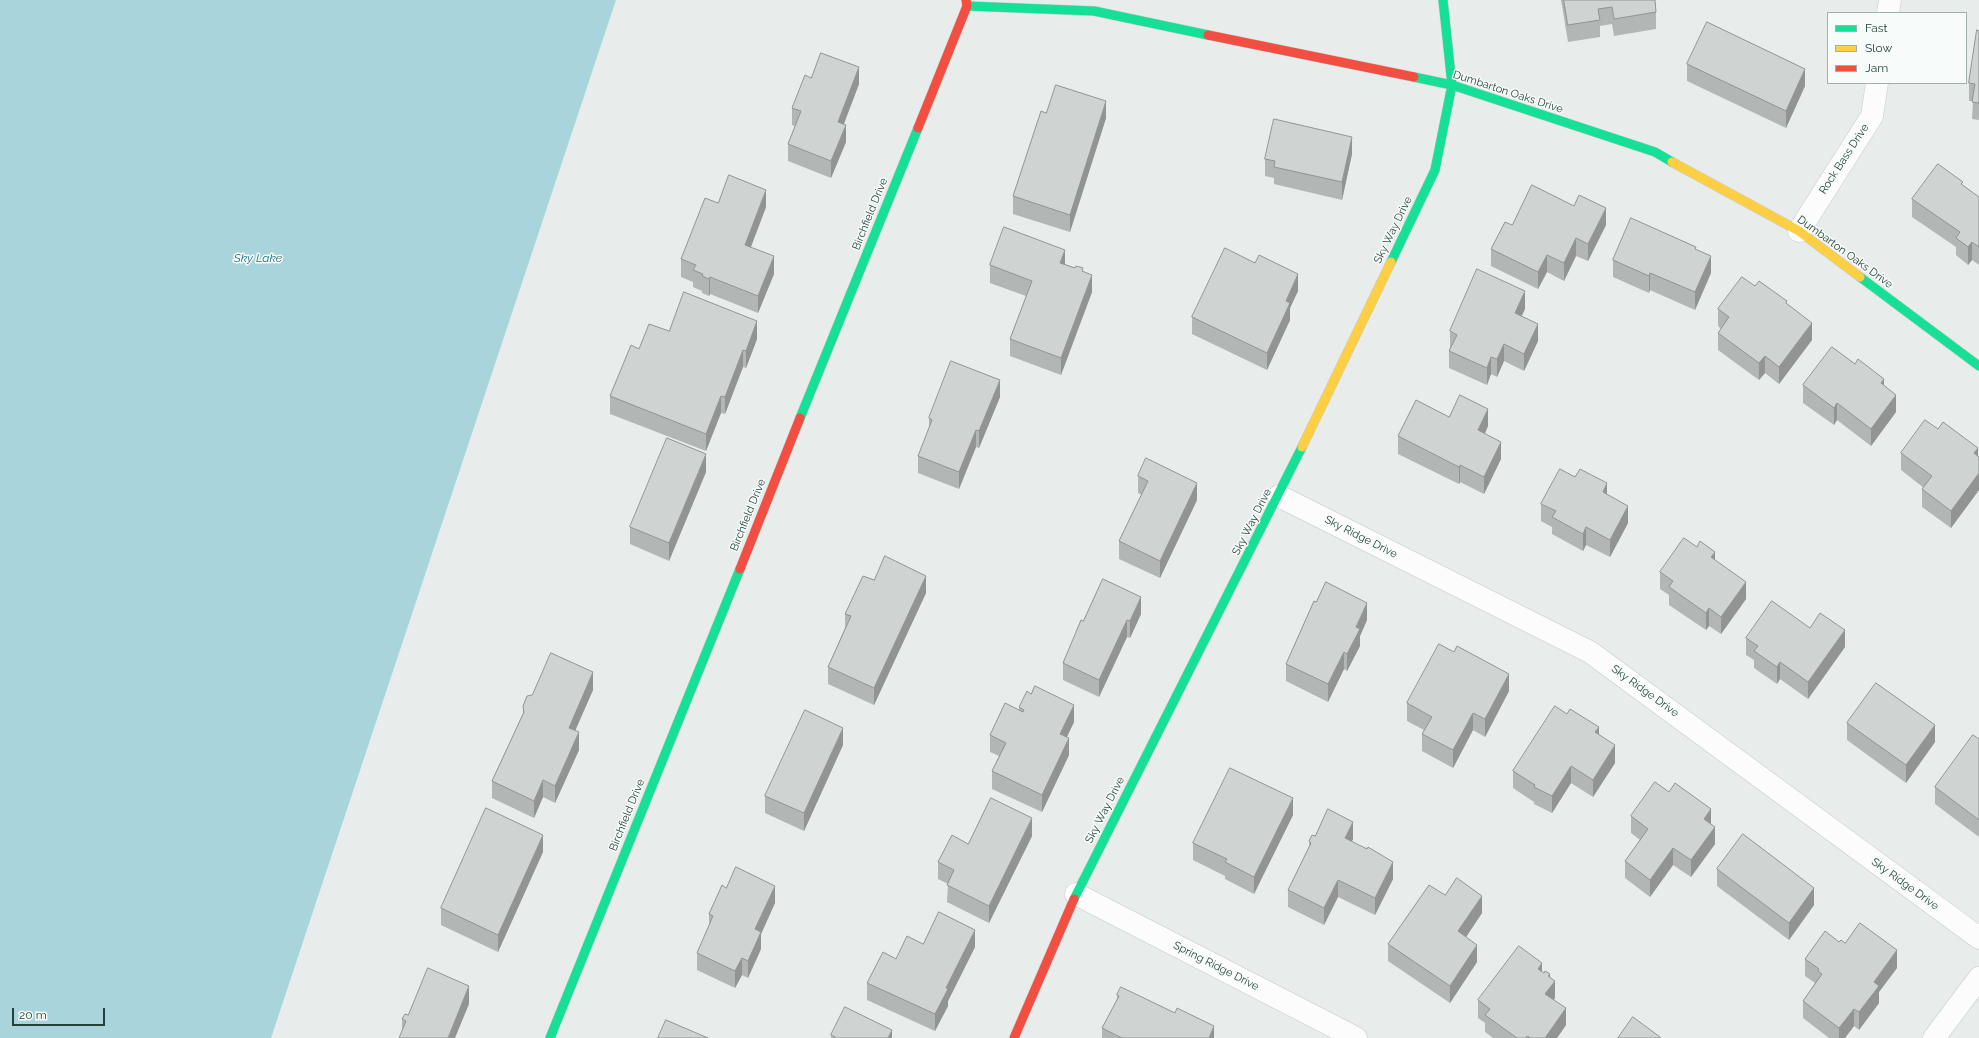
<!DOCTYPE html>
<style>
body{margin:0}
#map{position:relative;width:1979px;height:1038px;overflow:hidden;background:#e8edeb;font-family:Raleway,sans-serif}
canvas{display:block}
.legend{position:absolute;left:1827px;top:12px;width:140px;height:72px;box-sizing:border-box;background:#f7fbf9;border:1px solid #a3b1ad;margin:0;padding:5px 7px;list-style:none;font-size:12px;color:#24423a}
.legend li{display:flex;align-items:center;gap:8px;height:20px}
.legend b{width:20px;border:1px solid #a3b1ad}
.scale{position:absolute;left:12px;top:1008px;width:93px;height:18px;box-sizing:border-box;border:2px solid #24423a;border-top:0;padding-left:5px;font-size:12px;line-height:14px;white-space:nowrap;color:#24423a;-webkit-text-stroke:3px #f7fbf9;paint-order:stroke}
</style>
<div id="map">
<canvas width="1979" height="1038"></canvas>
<ul class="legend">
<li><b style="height:5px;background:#16e098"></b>Fast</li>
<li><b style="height:5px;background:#ffcf43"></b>Slow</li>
<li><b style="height:5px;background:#f24e42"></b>Jam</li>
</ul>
<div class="scale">20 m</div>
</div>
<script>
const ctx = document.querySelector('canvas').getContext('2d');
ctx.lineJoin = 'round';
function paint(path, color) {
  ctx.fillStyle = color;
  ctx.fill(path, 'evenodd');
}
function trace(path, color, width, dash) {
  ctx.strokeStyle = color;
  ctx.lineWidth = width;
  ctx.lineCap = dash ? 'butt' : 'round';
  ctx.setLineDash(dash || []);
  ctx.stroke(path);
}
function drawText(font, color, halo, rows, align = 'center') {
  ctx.font = font + ' Raleway,sans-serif';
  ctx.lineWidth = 3;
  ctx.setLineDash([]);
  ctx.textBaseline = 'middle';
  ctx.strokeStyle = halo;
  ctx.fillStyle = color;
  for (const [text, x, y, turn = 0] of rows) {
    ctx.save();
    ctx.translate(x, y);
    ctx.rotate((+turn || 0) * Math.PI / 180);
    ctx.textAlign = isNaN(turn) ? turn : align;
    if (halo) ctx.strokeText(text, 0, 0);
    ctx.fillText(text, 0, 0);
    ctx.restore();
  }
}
paint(new Path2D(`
 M0,0H616L271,1038H0Z`), '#a9d4db');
const street = new Path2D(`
 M1888,13L1890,0
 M1799,231L1872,116L1877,83
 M1279,496L1590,652L1979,938
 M1076,894L1356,1038
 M1934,1038L1979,978`);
const fast = new Path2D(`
 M967,6L1094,11L1208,35
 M1414,77L1452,85L1655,152L1672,162
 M1391,262L1435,170L1452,85L1443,0
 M1860,277L1979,366
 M800,418L918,128
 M1074,899L1302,447
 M550,1038L740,569`);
const slow = new Path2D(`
 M1672,162L1799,231L1860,277
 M1302,447L1391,262`);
const jam = new Path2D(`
 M1208,35L1414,77
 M918,128L967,6L966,0
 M740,569L800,418
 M1014,1038L1074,899`);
trace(street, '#c5cac8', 23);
trace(fast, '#c3cbc8', 10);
trace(slow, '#c3cbc8', 10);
trace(jam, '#c3cbc8', 10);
trace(street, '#fcfcfc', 22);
trace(fast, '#16e098', 9);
trace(slow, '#ffcf43', 9);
trace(jam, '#f24e42', 9);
paint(new Path2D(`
 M1561,0H1655L1656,12V29L1614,36L1612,24L1600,26V37L1568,42Z
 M1979,31V120L1972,119L1973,101H1969V83Z
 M1687,64L1805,86L1786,128L1687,81Z
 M811,78L859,84L844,124L846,142L831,178L788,161V144L795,126L792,125V108Z
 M1046,113L1106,118L1070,232L1013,214V196Z
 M1352,154L1342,200L1274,184V178L1265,176V159Z
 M1979,197V265L1972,260L1968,265L1956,255V247L1912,217V199Z
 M718,203L766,207L751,247L774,274L758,313L710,294L709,296L702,293V291L693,287V282L681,277V259Z
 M1512,225H1606L1588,261L1576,256L1564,281L1547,272L1538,289L1491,266V249Z
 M1696,249L1711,273L1695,310L1650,290L1649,293L1613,277V260Z
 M1065,264L1083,271L1092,292L1061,375L1010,356V339L1026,296L990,283V265Z
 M1755,286L1787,304L1812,340L1779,384L1765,373L1759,380L1718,350V333L1721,329L1718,326V309Z
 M1298,291L1290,308V320L1267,370L1192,334V317Z
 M1525,309L1521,316L1538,341L1524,371L1504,361L1497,377L1491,374L1487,385L1449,368V351L1450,349V331Z
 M757,339L746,368L743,367L725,414L721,413L706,451L610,414V396L639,349Z
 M1803,385L1884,386L1896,412L1871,446L1837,420L1834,425L1803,403Z
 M1000,397L979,448L976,447L959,489L918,473V456L929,429V418Z
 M1449,417L1488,426L1485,434L1501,459L1484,494L1460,482L1459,484L1398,454V436Z
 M1938,429L1979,457V490L1951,528L1922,507V489L1924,488L1901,470V453Z
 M706,472L669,561L630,544V527Z
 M1138,476L1197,500L1160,578L1119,559V541L1142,495L1138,493Z
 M1607,494L1628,523L1610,557L1586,545L1583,551L1552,534V527L1541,521V504Z
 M1715,560L1746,599L1721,634L1709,626L1706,630L1669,605V595L1660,589V572Z
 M874,580L926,593L874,705L828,684V667L845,628V614Z
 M1141,614L1130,638L1127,637L1099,697L1063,680V663L1083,621Z
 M1367,620L1360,636V646L1347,671L1344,669L1328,702L1286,681V664Z
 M1810,628L1845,647L1808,699L1780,679L1777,684L1754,668V660L1746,655V638Z
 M1454,652L1509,691L1485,737L1473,730L1453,768L1422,751V734L1424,730L1407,721V703Z
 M593,690L575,730L579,750L555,803L543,797L534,818L492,798V781L523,714V706Z
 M1019,707L1074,722L1067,737L1069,755L1042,812L992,789V771L999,756L990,752V735L1019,709Z
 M1567,714L1599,734L1615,763L1593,797L1571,783L1552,813L1534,804V802L1513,788V771Z
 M1847,723L1935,742L1906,783L1847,740Z
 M1979,739V837L1935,804V787Z
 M843,745L804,831L765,813V796Z
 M1293,815L1254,894L1225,879V876L1193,860V843Z
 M1631,816L1711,824L1715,844L1691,877L1673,865L1650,897L1625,878V861L1640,840L1631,833Z
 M1032,836L989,923L947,902L948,884L938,879V862L968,844Z
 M1315,836L1353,839L1352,841L1393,879L1375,915L1338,897L1324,925L1288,907V890L1309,847V841Z
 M543,852L498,952L441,925V908Z
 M1717,869L1814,905L1789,940L1717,886Z
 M726,888L775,903L761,934V949L748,978L742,975L735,988L697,970V953L709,926V914Z
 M1445,895L1482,913L1466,937L1477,962L1450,1003L1388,961V944Z
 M1839,942L1845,943L1897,968L1879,992V1003L1859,1030L1854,1026L1845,1038H1829L1803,1018V1001L1815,983L1805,976V959Z
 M923,944L975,947L948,1001V1006L935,1031L867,1000V983L896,959Z
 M1542,972L1550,977L1555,998L1554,1000L1566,1025L1557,1038H1493L1485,1032V1023L1478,1018V1000Z
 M1117,995L1175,1013L1214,1038H1102V1028L1117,1000Z
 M469,1004L402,1030V1019L408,1015Z
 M831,1035L892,1038H831Z`), '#b2b6b5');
paint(new Path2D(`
 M859,67V84L838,139V122Z
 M1805,69V86L1786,128V111Z
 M1106,101V118L1070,232V215Z
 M846,125V142L831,178V161Z
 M1352,137V154L1342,200V182Z
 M766,190V207L745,262V245Z
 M1606,208V225L1588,261V244Z
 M1576,238V256L1564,281V263Z
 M1972,242V260L1968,265V247Z
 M1065,250V267L1060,263Z
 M1547,255V272L1538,289V272Z
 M774,256V274L758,313V296Z
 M1711,256V273L1695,310V292Z
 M1650,273V290L1649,293V276Z
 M1298,274V291L1290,308V320L1267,370V353L1286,301Z
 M1092,275V292L1061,375V358Z
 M710,277V294L709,296V279Z
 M1525,291V309L1515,330V313Z
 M757,321V339L746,368V351Z
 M1812,323V340L1779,384V367Z
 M1538,324V341L1524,371V354Z
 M1504,344V361L1497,377V359Z
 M743,350V367L725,414V397Z
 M1765,356V373L1759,380V363Z
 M1491,357V374L1487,385V368Z
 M1884,379V396L1881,383Z
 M1000,380V397L979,448V431Z
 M1896,395V412L1871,446V429Z
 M721,396V413L706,451V434Z
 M1837,403V420L1834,425V408Z
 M1488,409V426L1478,447V430Z
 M976,430V447L959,489V472Z
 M1501,442V459L1484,494V477Z
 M1978,448V465L1974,453Z
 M706,454V472L669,561V543Z
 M1460,465V482L1459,484V467Z
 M1979,473V490L1951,528V511Z
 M1197,483V500L1160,578V561Z
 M1607,483V501L1603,492Z
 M1628,506V523L1610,557V540Z
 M1586,527V545L1583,551V534Z
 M1715,552V569L1711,557Z
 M926,576V593L874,705V688Z
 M1746,582V599L1721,634V617Z
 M1141,597V614L1130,638V621Z
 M1367,603V620L1360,636V646L1347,671V654L1356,627Z
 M1709,608V626L1706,630V613Z
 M1127,620V637L1099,697V680Z
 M1845,630V647L1808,699V682Z
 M1344,652V669L1328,702V684Z
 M1780,662V679L1777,684V667Z
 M593,672V690L569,745V728Z
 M1509,674V691L1485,737V719Z
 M1074,705V722L1060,751V734Z
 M1473,713V730L1453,768V750Z
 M1935,725V742L1906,783V765Z
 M1599,727V745L1595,732Z
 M843,728V745L804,831V813Z
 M579,732V750L555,803V786Z
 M1069,738V755L1042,812V795Z
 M1615,745V763L1593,797V780Z
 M1571,766V783L1552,813V796Z
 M543,780V797L534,818V801Z
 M1293,798V815L1254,894V877Z
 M1711,809V826L1704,819Z
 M1032,818V836L989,923V906Z
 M1353,822V839L1345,855V838Z
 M1715,827V844L1691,877V860Z
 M543,835V852L498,952V935Z
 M1673,848V865L1650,897V880Z
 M1393,862V879L1375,915V898Z
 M1338,880V897L1324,925V908Z
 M775,886V903L761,934V949L748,978V961L755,929Z
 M1814,888V905L1789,940V923Z
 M1482,896V913L1458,949V931Z
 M975,930V947L948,1001V1006L935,1031V1014L946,988Z
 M1477,945V962L1450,1003V986Z
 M1897,950V968L1879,992V1003L1859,1030V1012L1874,982Z
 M742,958V975L735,988V971Z
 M1542,963V980L1538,969Z
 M1550,974V988L1555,981V998L1545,1011V994L1548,976Z
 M469,986V1004L455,1038H448Z
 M1566,1008V1025L1557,1038H1545Z
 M1854,1009V1026L1845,1038H1839V1028Z
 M1214,1026V1038H1209Z
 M892,1030V1038H888Z`), '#919493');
const building = new Path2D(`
 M1564,0H1655L1656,12L1614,19L1612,7L1598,9L1600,20L1568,25Z
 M1707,22L1805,69L1786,111L1687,64Z
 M1977,30L1979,31V103L1972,102L1975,84L1969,83Z
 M821,53L859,67L838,122L846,125L831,161L788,144L801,111L792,108L805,75L811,78Z
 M1056,85L1106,101L1070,215L1013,196L1041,111L1046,113Z
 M1274,119L1352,137L1342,182L1274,167L1275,161L1265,159Z
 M1938,164L1963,182L1961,184L1979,197V247L1972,242L1968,247L1956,238L1960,232L1912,199Z
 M729,175L766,190L745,245L774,256L758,296L710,277L709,279L702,276L703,274L693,270L696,265L681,259L705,198L718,203Z
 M1532,185L1574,206L1579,195L1606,208L1588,244L1576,238L1564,263L1547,255L1538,272L1491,249L1505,222L1512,225Z
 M1631,218L1696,247L1695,249L1711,256L1695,292L1650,273L1649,276L1613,260Z
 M1004,227L1065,250L1060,263L1075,268L1076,266L1083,268L1082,271L1092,275L1061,358L1010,339L1032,281L990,265Z
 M1225,248L1255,263L1259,255L1298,274L1286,301L1290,303L1267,353L1192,317Z
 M1477,269L1525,291L1515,313L1538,324L1524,354L1504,344L1497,359L1491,357L1487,368L1449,351L1457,335L1450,331Z
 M1742,277L1755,286L1759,281L1787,301L1786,303L1812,323L1779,367L1765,356L1759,363L1718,333L1729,317L1718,309Z
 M684,292L757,321L746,351L743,350L725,397L721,396L706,434L610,396L631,345L639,349L649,324L669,331Z
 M1832,347L1855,364L1858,359L1884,379L1881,383L1896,395L1871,429L1837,403L1834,408L1803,385Z
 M951,361L1000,380L979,431L976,430L959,472L918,456L932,420L929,418Z
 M1460,395L1488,409L1478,430L1501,442L1484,477L1460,465L1459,467L1398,436L1416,400L1449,417Z
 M1925,420L1938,429L1943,422L1978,448L1974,453L1979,457V473L1951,511L1922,489L1932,476L1901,453Z
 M667,438L706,454L669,543L630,527Z
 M1146,458L1197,483L1160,561L1119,541L1148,481L1138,476Z
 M1560,469L1575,477L1580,469L1607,483L1603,492L1628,506L1610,540L1586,527L1583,534L1552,517L1556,511L1541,504Z
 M1684,538L1697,547L1700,541L1715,552L1711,557L1746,582L1721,617L1709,608L1706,613L1669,587L1673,581L1660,572Z
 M885,556L926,576L874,688L828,667L851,616L845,614L863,576L874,580Z
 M1103,579L1141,597L1130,621L1127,620L1099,680L1063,663L1081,620L1083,621Z
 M1326,582L1367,603L1356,627L1360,629L1347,654L1344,652L1328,684L1286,664L1314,601L1316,602Z
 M1772,601L1810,628L1820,613L1845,630L1808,682L1780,662L1777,667L1754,651L1758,646L1746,638Z
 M1439,644L1454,652L1457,646L1509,674L1485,719L1473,713L1453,750L1422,734L1432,717L1407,703Z
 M551,653L593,672L569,728L579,732L555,786L543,780L534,801L492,781L524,712L523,706L527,696L532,695Z
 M1876,683L1935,725L1906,765L1847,723Z
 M1035,686L1074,705L1060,734L1069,738L1042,795L992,771L1006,743L990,735L1005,703L1023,712L1024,710L1019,707L1027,691L1031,694Z
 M1555,706L1567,714L1570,709L1599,727L1595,732L1615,745L1593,780L1571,766L1552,796L1534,787L1535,785L1513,771Z
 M805,710L843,728L804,813L765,796Z
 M1973,735L1979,739V820L1935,787Z
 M1230,768L1293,798L1254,877L1225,862L1227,859L1193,843Z
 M1655,782L1669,792L1675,783L1711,809L1704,819L1715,827L1691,860L1673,848L1650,880L1625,861L1648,829L1631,816Z
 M991,798L1032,818L989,906L947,885L954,870L938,862L952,835L968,844Z
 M486,808L543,835L498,935L441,908Z
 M1328,809L1353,822L1345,838L1367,849L1368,847L1393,862L1375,898L1338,880L1324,908L1288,890L1311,843L1309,841L1312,835L1315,836Z
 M1743,834L1814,888L1789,923L1717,869Z
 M736,867L775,886L755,929L761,932L748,961L742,958L735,971L697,953L713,916L709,914L722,885L726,888Z
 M1457,878L1482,896L1458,931L1477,945L1450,986L1388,944L1429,885L1445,895Z
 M939,912L975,930L946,988L948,989L935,1014L867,983L883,952L896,959L907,936L923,944Z
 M1860,923L1897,950L1874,982L1879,986L1859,1012L1854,1009L1839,1028L1803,1001L1822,974L1818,971L1819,969L1805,959L1825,931L1839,942L1841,940L1845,943Z
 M1519,946L1542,963L1538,969L1544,973L1545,971L1550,974L1548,976L1555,981L1545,994L1566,1008L1545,1038H1531L1527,1036L1526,1038H1517L1485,1015L1490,1009L1478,1000Z
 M428,968L469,986L448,1038H399L406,1021L402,1019L405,1014L408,1015Z
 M1121,987L1175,1013L1177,1008L1214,1026L1209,1038H1122L1102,1028L1119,996L1117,995Z
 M845,1007L892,1030L888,1038H837L831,1035Z
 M1633,1017L1660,1037V1038H1618Z
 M666,1020L708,1038H658Z`);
paint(building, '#cfd4d2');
trace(building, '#919493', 1);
drawText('11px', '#24423a', '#f7fbf9', [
 ["Dumbarton Oaks Drive",1508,92,18],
 ["Rock Bass Drive",1844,159,-57],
 ["Birchfield Drive",870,214,-68],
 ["Sky Way Drive",1393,230,-64],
 ["Dumbarton Oaks Drive",1845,252,36],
 ["Birchfield Drive",748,515,-68],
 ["Sky Way Drive",1252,522,-63],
 ["Sky Ridge Drive",1361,537,27],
 ["Sky Ridge Drive",1645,691,36],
 ["Sky Way Drive",1105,810,-63],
 ["Birchfield Drive",627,815,-68],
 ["Sky Ridge Drive",1905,884,36],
 ["Spring Ridge Drive",1216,966,27]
]);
drawText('italic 12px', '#1c6f80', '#f7fbf9', [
 ["Sky Lake",258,258]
]);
</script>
